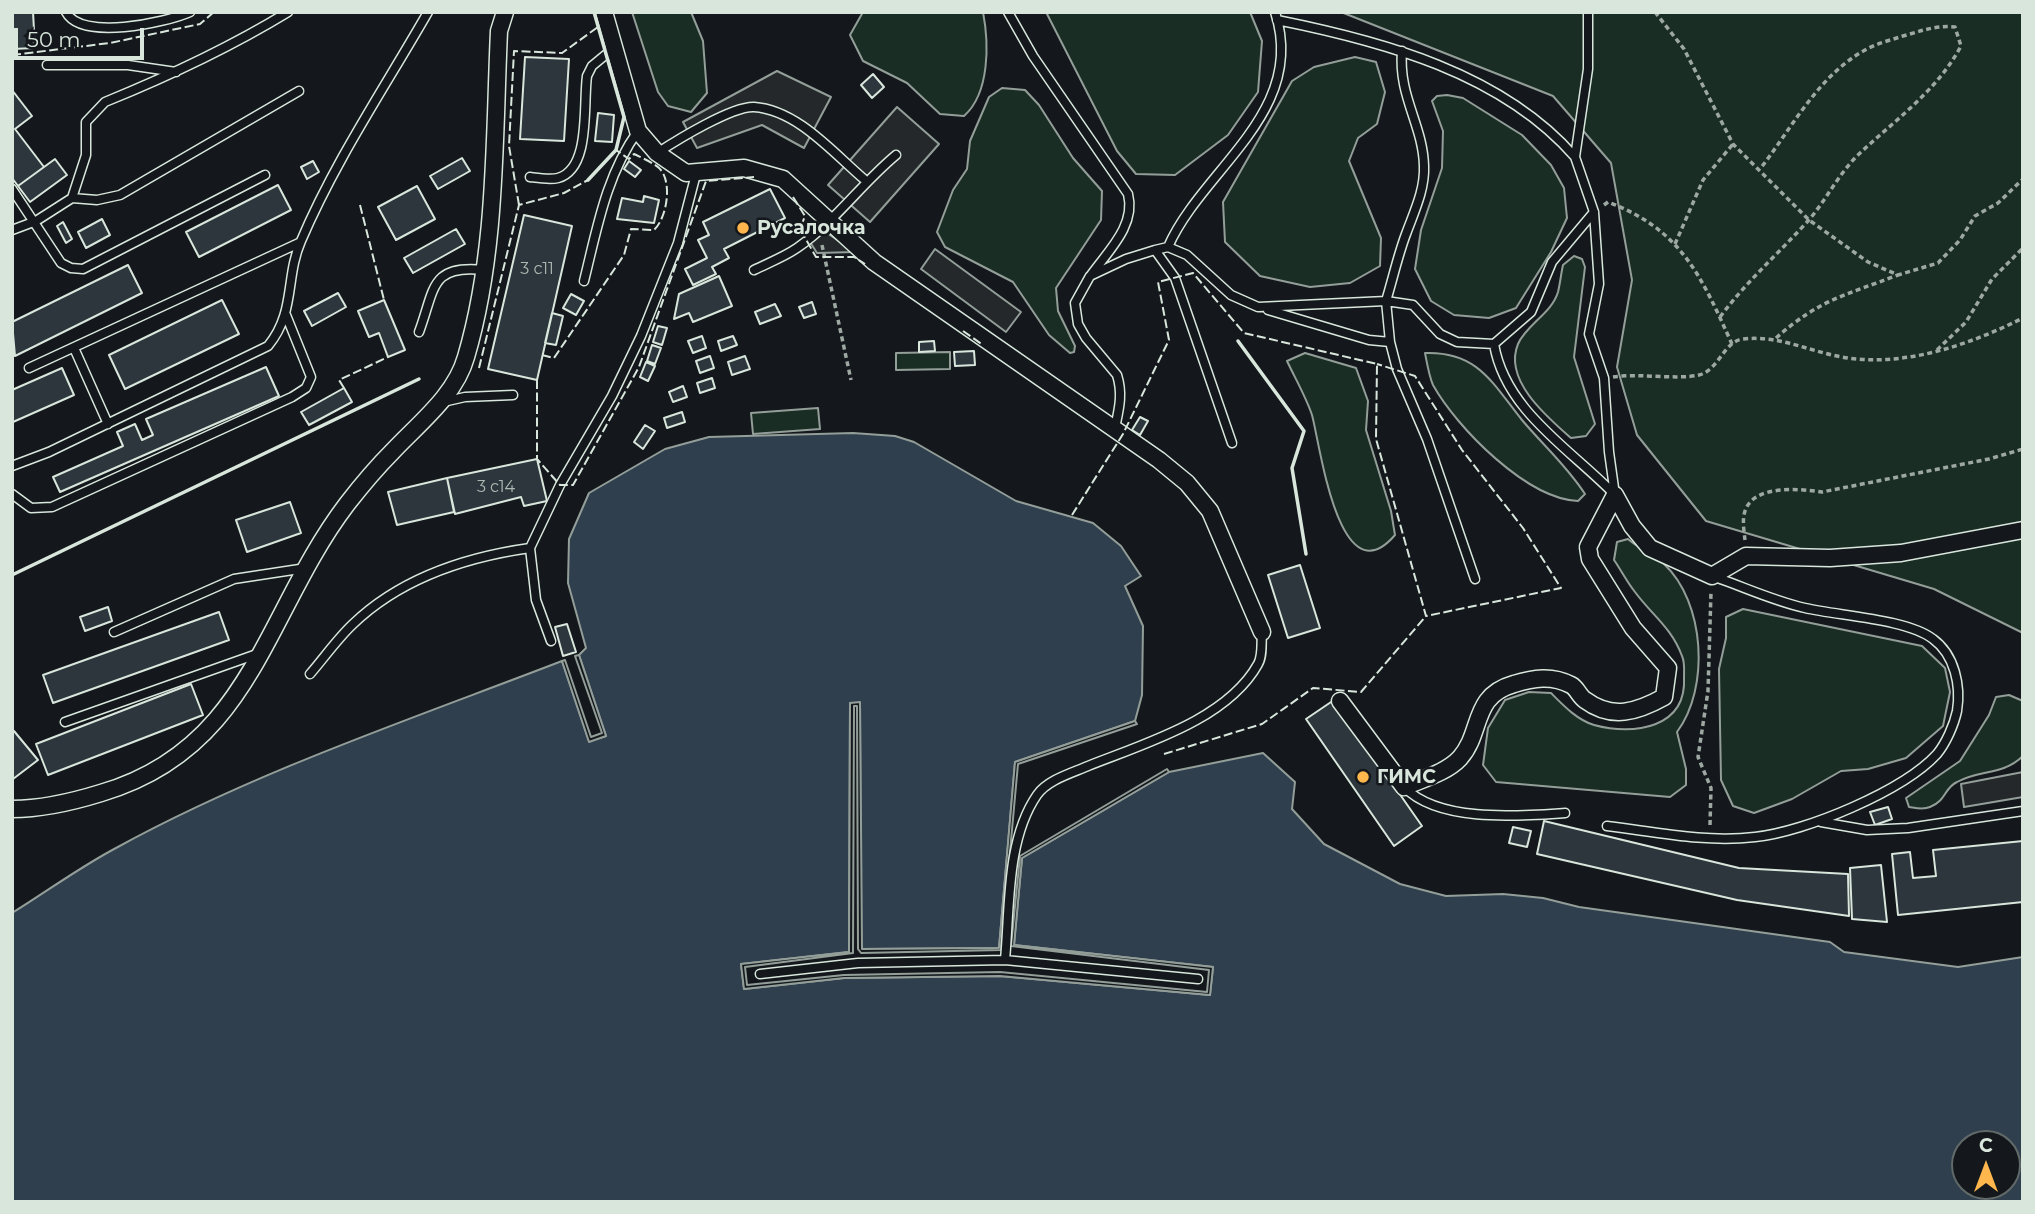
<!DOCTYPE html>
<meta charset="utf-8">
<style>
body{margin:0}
#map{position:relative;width:2035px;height:1214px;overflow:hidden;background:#14181c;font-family:Montserrat,sans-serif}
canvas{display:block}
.frame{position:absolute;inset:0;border:14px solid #d8e6dc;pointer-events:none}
.north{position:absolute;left:1951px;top:1130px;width:70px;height:70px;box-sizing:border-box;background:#14181c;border:2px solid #626a69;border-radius:50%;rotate:0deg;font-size:19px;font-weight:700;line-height:28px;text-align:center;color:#d8e6dc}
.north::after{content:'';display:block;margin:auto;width:24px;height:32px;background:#ffb74d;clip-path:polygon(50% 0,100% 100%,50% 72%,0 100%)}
.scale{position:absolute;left:14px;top:28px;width:130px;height:32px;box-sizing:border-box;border:4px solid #d8e6dc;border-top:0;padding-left:9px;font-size:21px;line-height:24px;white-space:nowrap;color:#d8e6dc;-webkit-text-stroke:5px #14181c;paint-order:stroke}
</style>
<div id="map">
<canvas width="2035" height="1214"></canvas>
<div class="frame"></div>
<div class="north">С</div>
<div class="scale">50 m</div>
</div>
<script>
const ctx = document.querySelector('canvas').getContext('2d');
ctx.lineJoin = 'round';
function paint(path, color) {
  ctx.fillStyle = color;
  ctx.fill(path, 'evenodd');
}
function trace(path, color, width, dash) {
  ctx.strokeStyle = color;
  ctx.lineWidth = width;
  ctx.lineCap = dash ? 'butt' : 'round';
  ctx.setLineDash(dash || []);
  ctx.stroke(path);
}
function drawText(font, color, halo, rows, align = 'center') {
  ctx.font = font + ' Montserrat,sans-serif';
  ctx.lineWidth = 5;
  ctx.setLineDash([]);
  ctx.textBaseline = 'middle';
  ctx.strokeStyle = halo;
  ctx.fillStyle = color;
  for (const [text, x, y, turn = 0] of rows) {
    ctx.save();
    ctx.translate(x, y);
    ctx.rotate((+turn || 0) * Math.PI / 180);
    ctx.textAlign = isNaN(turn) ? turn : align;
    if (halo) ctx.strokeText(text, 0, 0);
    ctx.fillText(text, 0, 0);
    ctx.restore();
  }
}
const green = new Path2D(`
 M632,12H691L703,41L707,93L691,112L668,106L658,92Z
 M863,12H983C989,43 990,93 964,116L940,114L907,83L863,61L850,35Z
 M1046,12H1250L1262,41L1258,92L1228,135L1175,175L1136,174L1117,151Z
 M1341,12H2023V633L1934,589L1706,521L1637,435L1617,367L1632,280L1611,163L1553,96Z
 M1355,57L1376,62L1385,92L1377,124L1358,138L1349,161L1381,238L1380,266L1350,283L1310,287L1260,276L1225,242L1223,202L1292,81L1314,67Z
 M1002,88L1025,90L1039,105L1073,158L1102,191L1101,220L1056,288L1058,311L1075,346L1074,352L1070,353L1049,335L1013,282L945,247L937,232L953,190L967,169L970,141L989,97Z
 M1447,95L1463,98L1522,135L1551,165L1564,188L1567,218L1551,252L1516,308L1489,318L1454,315L1431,301L1415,269L1421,230L1442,168L1443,131L1432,101L1437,96Z
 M1574,256L1582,259L1585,267L1574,357L1595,424L1586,436L1571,438C1547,417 1503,380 1518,344C1526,325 1552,313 1558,292C1560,284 1561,274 1563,265Z
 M950,352V369L896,370V353Z
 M1305,353L1356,368L1368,401L1366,430L1391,511L1395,535C1339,600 1320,444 1312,415C1306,397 1295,378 1287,361Z
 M1425,353C1478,351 1493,384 1522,420C1543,445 1567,466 1585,494L1578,501C1527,499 1457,428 1433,385C1429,376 1427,363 1425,353Z
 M818,408L820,429L753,434L751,413Z
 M1628,539C1639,549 1654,554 1664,564C1705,602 1710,688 1677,732L1686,769V785L1670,797L1496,782L1483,765L1488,728L1505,700L1529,692L1551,693C1563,705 1577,720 1594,725C1634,736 1687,728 1684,677C1684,671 1685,662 1682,656C1672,628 1651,614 1635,592C1627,582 1621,570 1614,560L1617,542Z
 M1743,609L1922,646L1945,668L1950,692L1943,726L1906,758L1868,769L1841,771L1792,799L1754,813L1733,806L1721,780L1719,669L1726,638V617Z
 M2009,695L2023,701V756C2002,776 1980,769 1957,782C1944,788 1947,800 1930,807C1923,810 1916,808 1909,807L1906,798L1960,761L1989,715L1996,697Z`);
paint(green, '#1a2d24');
trace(green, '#939e99', 2);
const parking = new Path2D(`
 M777,71L831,97L804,148L762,125L697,148L683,122Z
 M897,107L939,144L870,222L828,185Z
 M824,231L855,252L817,253L810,242Z
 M935,249L1021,312L1006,332L921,269Z
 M2023,772V797L1964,807L1961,784Z`);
paint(parking, '#24282b');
trace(parking, '#939e99', 2);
const water = new Path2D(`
 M853,433L895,436L914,442L1016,501L1093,523L1121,546L1141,576L1125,586L1143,626L1142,695L1135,721L1015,762L999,948L861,949L860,703H850L849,952L741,964L744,989L844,978L1000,976L1210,995L1213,967L1014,945L1022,858L1169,772L1263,753L1295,782L1292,809L1324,844L1400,884L1446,896L1503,894L1543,898L1579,907L1830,942L1844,952L1958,967L2023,957V1202H12V913C46,892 80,867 116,848C254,772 414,718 562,661L589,741L606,736L579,655L586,648L568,583L569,539L589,493L665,449L709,437ZM1965,1144H2007V1186H1965Z`);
paint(water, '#2f3f4d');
trace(water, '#939e99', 2);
const pier = new Path2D(`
 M579,655L606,736L589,742L562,661L565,660L591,737L602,733L575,656Z
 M860,702L862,949L999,948L1015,762L1135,721L1137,724L1018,764L1001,950L861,953L858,949L857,706H854L853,953L745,967L747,985L844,975L1000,972L1207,992L1209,970L1011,946L1020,856L1167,769L1169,772L1022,858L1014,945L1213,967L1210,995L1000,976L844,978L744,989L741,964L849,952L850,703Z`);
paint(pier, '#14181c');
trace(pier, '#939e99', 2);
const building = new Path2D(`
 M12,12H33L35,48L12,49Z
 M525,57L569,59L564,141L520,139Z
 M873,74L884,87L872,98L861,85Z
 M12,90L32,116L15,129L44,167L18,186L12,178Z
 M598,113L614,115L612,142L595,141Z
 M462,158L470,171L438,189L430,176Z
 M55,159L67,175L30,202L18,186Z
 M313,161L319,172L307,179L301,167Z
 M629,161L641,170L635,177L624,169Z
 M278,185L291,210L199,257L186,232Z
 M417,186L435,219L396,240L378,207Z
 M770,189L785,218L724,249L729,258L712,267L716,274L693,285L685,269L707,258L698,240L709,235L703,222Z
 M644,196L659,200L654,223L617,219L622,198L643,202Z
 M524,215L572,226L537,380L488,369Z
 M102,219L110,235L86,248L78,232Z
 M63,222L72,239L66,243L57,226Z
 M456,229L465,244L413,273L404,258Z
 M128,265L142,293L15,356L12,322Z
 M719,276L732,306L693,322L689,313L674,319L679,294Z
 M338,293L346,307L312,326L304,311Z
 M571,294L584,301L576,315L563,308Z
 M222,300L239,334L125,389L109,355Z
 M384,300L405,350L388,357L379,333L369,337L358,311Z
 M812,302L816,314L804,318L799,307Z
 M775,304L781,316L760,324L755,312Z
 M552,313L563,316L556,345L545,343Z
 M658,326L667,328L662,345L653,342Z
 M702,336L706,348L693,353L688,341Z
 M733,336L737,345L721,351L718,341Z
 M934,341L935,351L919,352V342Z
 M652,345L661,348L655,364L647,361Z
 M974,351L975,365L955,366L954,352Z
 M710,356L714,368L700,373L696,361Z
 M745,356L750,369L732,375L728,362Z
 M646,362L655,366L648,381L640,377Z
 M266,367L279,396L60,492L53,477L123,446L117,432L135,424L142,440L153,435L146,419Z
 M62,368L74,395L13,422L12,390Z
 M712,378L715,388L700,393L697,383Z
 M683,386L687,397L673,402L669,392Z
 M344,388L352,402L309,425L301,412Z
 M682,412L685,422L667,428L664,418Z
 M1140,417L1148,421L1140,435L1132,430Z
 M645,425L655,431L643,449L634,442Z
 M537,459L547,501L524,506L521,497L455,514L447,478Z
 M447,478L454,512L397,525L388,492Z
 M290,502L301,533L247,552L236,520Z
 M1300,565L1320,628L1288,638L1268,575Z
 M108,607L112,621L85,631L80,617Z
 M219,612L229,640L53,703L43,675Z
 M567,624L576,652L563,656L555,627Z
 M191,684L203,715L48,775L36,744Z
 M1334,700L1422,826L1394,846L1306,719Z
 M14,731L38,760L13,779L12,732Z
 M1888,807L1892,819L1875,825L1870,812Z
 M1544,821L1739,868L1848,874L1849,916L1737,900L1537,854Z
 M1513,827L1531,831L1527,847L1509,843Z
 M2023,841V902L1898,915L1892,854L1910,852L1913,878L1936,876L1933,850Z
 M1881,865L1887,922L1852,919L1850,868Z`);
paint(building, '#2c363c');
trace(building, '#d8e6dc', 2);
const lane = new Path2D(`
 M66,12C81,41 165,23 190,12
 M1008,12L1033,56L1128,194C1136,225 1109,250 1091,275
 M1588,12V69L1575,157L1594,212L1599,284L1589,334L1604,378L1609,452L1615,495
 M1277,20C1382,41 1502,73 1575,157
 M1402,51C1398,96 1423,125 1424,166C1425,190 1414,212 1406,234C1398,255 1393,278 1386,301L1413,305L1440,334L1457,342L1494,344L1531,312L1552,262L1594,212
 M47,65H128L176,72
 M657,153C677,140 732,106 754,107C798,110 834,154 865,180
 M530,177C538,178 550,180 558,178C591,169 583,105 587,76L592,66L615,47
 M12,189L61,263L71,268L83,269L265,175
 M72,198L97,200L120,195L299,91
 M12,230L36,221L72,198L86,155V122L105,102C169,76 229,48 288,12
 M1168,247C1202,169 1308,112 1275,12
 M1155,250L1175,278L1232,443
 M754,270C768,263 784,257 797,248C835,222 861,184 896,155
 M584,281C597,229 606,175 638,131
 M1268,310L1369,340L1390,342
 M419,332C435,289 430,264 484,270
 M1494,344C1505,411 1572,450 1615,495
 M74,348L108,424
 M29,368L299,243
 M443,402L465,397L513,395
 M1115,428C1119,409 1123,394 1117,375L1086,338L1078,324L1075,303L1090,276L1126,259L1155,250L1168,247L1187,255L1231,295L1258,307L1386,301L1390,342L1397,369L1427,439L1475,579
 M12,466L49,452L268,346C296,312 285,277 301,241C335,161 385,87 428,12
 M12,494L31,508L52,507L292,397L306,388L311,377L286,315
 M114,632L234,579L306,568
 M551,641L536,600L530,548L560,485L612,396L641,336L678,243L696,174
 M310,674C324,658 337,639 353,624C401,578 466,557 530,548
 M65,722L257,654
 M1404,787C1439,823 1519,816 1565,813
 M1821,822L1867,830L1908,828L2023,811
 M1607,826C1656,832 1706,843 1755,837C1805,832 1903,791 1937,754C1946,743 1954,725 1957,711C1961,686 1955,655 1933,639C1907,619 1840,616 1805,608C1774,601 1744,587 1715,577
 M1005,960C1010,908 1006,840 1037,795C1047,780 1072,773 1088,766C1143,744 1227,720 1258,664C1263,656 1261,642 1262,632
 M760,974L858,963L1005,960L1198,979`);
const street = new Path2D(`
 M604,12L638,131L657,153L686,173L744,168L783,179L874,262L1159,460L1187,483L1210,511L1262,632
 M1340,701L1404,787C1422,779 1446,773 1460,758C1483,732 1471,696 1514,684C1533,678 1552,675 1571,685C1577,688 1579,696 1585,700C1612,720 1637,712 1664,697L1668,668L1633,628L1590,559L1588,547L1615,495L1632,526L1650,548L1712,576L1746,556L1830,558L1901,553L2023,530
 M12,809C42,809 72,802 101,793C252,749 264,613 347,504C361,486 376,468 392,452C419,423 455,396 466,357C497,252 494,139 499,31L505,12`);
trace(lane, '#d8e6dc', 11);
trace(street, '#d8e6dc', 19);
trace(new Path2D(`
 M1655,12L1684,49L1733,144L1809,220L1868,262L1898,275L1938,263L1960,240L1975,216L1998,203L2023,179
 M1604,205L1608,202C1682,230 1701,276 1732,344
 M1675,244L1703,180L1733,144
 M822,245L851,380
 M1720,317C1746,282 1777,255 1807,222C1826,201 1838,174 1859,154C1895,120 1937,91 1961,46L1955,27C1936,25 1921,31 1903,36C1891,40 1878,43 1867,49C1819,74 1792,128 1760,169
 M1776,338C1820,299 1846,295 1898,275
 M1937,350L1966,322L1992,279L2023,248
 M1613,377C1639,373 1676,380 1699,375C1719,370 1724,341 1743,339C1779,335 1808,351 1842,357C1903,368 1969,345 2023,318
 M1745,540C1744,531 1742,520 1745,511C1754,484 1800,489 1822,492L1989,459L2023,449
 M1710,825L1711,788L1698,757L1708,691L1711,592`), '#9da8a2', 3.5, [5, 3.5]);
trace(lane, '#14181c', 8);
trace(street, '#14181c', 16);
trace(new Path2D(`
 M12,55L110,43L200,24L214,12
 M793,197L805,216L800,229L816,257H854L865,264
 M360,205L384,300
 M519,205L509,146L514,51L562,53L598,27
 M963,331L983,345
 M542,355L554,358L624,255L631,229L654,230C667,218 673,181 659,168C652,162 642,158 634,154L629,159L616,150
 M479,368L519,205L564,193L588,180
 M537,380V459L560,485H573L639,367L706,181L754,177
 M344,388L339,380L388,357
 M1072,515L1123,434L1169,340L1158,282L1193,273L1244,333L1377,364L1376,439L1426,616L1561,588L1523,528L1462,450L1415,376L1377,364
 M1164,754L1262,724L1313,688L1361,692L1426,616`), '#d8e6dc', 2, [9, 3.5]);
trace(new Path2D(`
 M588,180L616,150L624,117L594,12
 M1238,341L1304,431L1292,468L1306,554
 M12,575L419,379`), '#d8e6dc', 3.5);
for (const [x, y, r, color] of [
 [743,228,7,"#ffb74d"],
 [1363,777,7,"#ffb74d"]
]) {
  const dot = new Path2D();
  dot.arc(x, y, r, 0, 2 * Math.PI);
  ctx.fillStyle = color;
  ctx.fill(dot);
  trace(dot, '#14181c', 2.5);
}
drawText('16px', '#adbab4', null, [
 ["3 с11",537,269],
 ["3 с14",496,487]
]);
drawText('bold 19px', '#d8e6dc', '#14181c', [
 ["Русалочка",757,228],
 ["ГИМС",1377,777]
], 'left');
</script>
